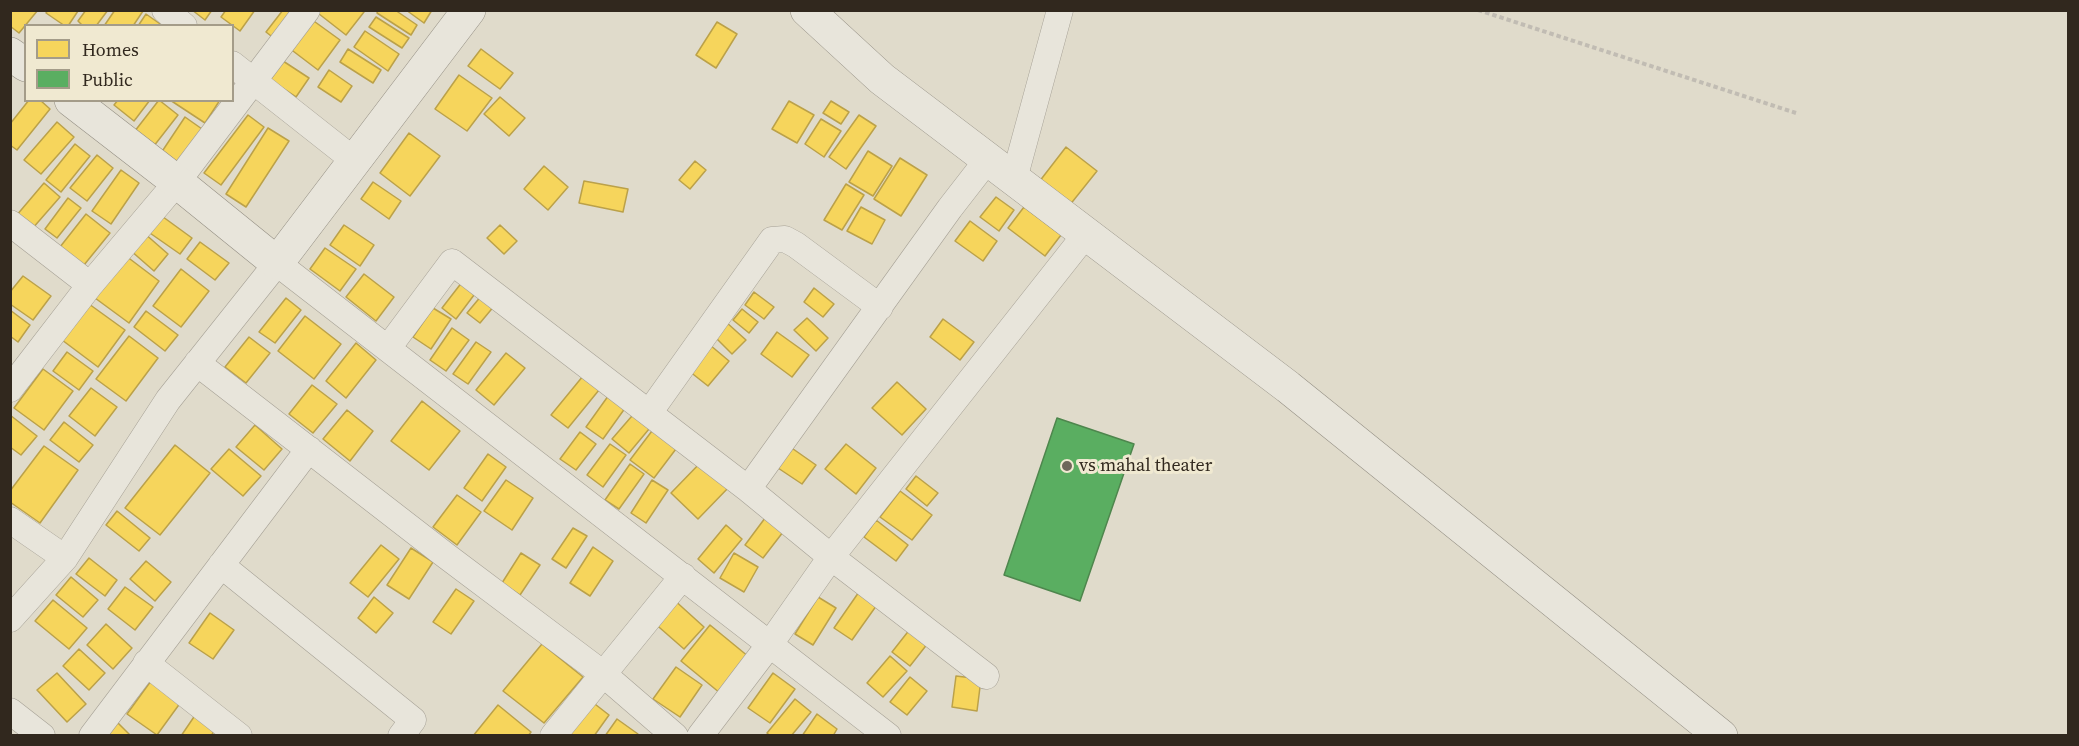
<!DOCTYPE html>
<style>
body{margin:0}
#map{position:relative;width:2079px;height:746px;overflow:hidden;background:#e0dbcb;font-family:"Source Serif 4",serif}
canvas{display:block}
.frame{position:absolute;inset:0;border:12px solid #31281e;pointer-events:none}
.legend{position:absolute;left:24px;top:24px;width:210px;height:78px;box-sizing:border-box;background:#f0e9d1;border:2px solid #a49c89;margin:0;padding:8px 10px;list-style:none;font-size:18px;color:#31281e}
.legend li{display:flex;align-items:center;gap:12px;height:30px}
.legend b{width:30px;border:2px solid #a49c89}
</style>
<div id="map">
<canvas width="2079" height="746"></canvas>
<div class="frame"></div>
<ul class="legend">
<li><b style="height:16px;background:#f6d55c"></b>Homes</li>
<li><b style="height:16px;background:#5aae61"></b>Public</li>
</ul>
</div>
<script>
const ctx = document.querySelector('canvas').getContext('2d');
ctx.lineJoin = 'round';
function paint(path, color) {
  ctx.fillStyle = color;
  ctx.fill(path, 'evenodd');
}
function trace(path, color, width, dash) {
  ctx.strokeStyle = color;
  ctx.lineWidth = width;
  ctx.lineCap = dash ? 'butt' : 'round';
  ctx.setLineDash(dash || []);
  ctx.stroke(path);
}
function drawText(font, color, halo, rows, align = 'center') {
  ctx.font = font + ' "Source Serif 4",serif';
  ctx.lineWidth = 6;
  ctx.setLineDash([]);
  ctx.textBaseline = 'middle';
  ctx.strokeStyle = halo;
  ctx.fillStyle = color;
  for (const [text, x, y, turn = 0] of rows) {
    ctx.save();
    ctx.translate(x, y);
    ctx.rotate((+turn || 0) * Math.PI / 180);
    ctx.textAlign = isNaN(turn) ? turn : align;
    if (halo) ctx.strokeText(text, 0, 0);
    ctx.fillText(text, 0, 0);
    ctx.restore();
  }
}
const homes = new Path2D(`
 M10,10H38L19,33L10,26Z
 M48,10H78V11L68,26H65L46,13Z
 M86,10H108L96,26H83L78,21Z
 M115,10H143V11L133,26H104Z
 M192,10H212L205,20Z
 M226,10H255L240,31L221,17Z
 M283,10H305L280,43L266,32Z
 M314,10H363L364,12L346,35Z
 M378,10H395L417,25L411,35L377,13Z
 M406,10H432L424,23Z
 M146,14L163,26H138Z
 M376,17L409,38L402,48L369,27Z
 M311,19L340,40L318,70L289,48Z
 M717,22L737,34L716,68L696,55Z
 M365,31L399,54L388,71L354,47Z
 M348,49L381,70L373,83L340,62Z
 M481,49L513,73L500,89L468,66Z
 M283,61L309,78L296,97L270,80Z
 M329,70L352,86L341,102L318,87Z
 M459,75L492,98L467,131L435,109Z
 M500,97L525,118L509,136L484,114Z
 M29,100H40L50,109L17,150L10,145V124Z
 M118,100H150L134,121L114,105Z
 M159,100L178,115L150,151L131,136Z
 M170,100H220L205,123Z
 M789,101L814,115L797,143L772,129Z
 M831,101L849,112L841,124L823,113Z
 M248,115L264,127L221,185L204,173Z
 M859,115L876,126L846,169L829,157Z
 M185,117L202,129L178,164L161,153Z
 M821,119L841,131L824,157L805,144Z
 M57,122L74,137L41,174L24,160Z
 M268,128L289,141L246,207L226,194Z
 M409,133L440,156L410,196L380,173Z
 M75,144L90,156L61,192L46,180Z
 M1066,147L1097,171L1069,206L1039,182Z
 M868,151L892,166L873,196L849,182Z
 M97,155L113,168L87,201L70,188Z
 M900,158L927,175L901,216L874,199Z
 M695,161L706,170L690,189L679,180Z
 M544,166L568,187L548,210L524,189Z
 M121,170L139,183L111,224L92,211Z
 M584,181L628,189L623,212L579,203Z
 M373,182L401,201L389,219L361,199Z
 M44,183L60,197L32,229L16,216Z
 M846,184L864,195L842,230L824,220Z
 M996,197L1014,210L999,231L980,217Z
 M68,198L81,208L57,238L45,229Z
 M861,207L885,220L872,244L847,231Z
 M1024,207L1061,235L1045,256L1008,228Z
 M86,214L110,233L84,265L60,247Z
 M159,214L192,238L180,254L147,231Z
 M970,221L997,241L983,261L955,241Z
 M344,225L374,245L360,266L330,245Z
 M500,225L517,241L504,254L487,238Z
 M144,233L168,254L154,271L130,250Z
 M200,242L229,263L215,280L187,259Z
 M325,248L356,269L340,291L310,269Z
 M126,256L159,281L129,323L95,298Z
 M181,269L209,291L181,327L153,306Z
 M364,274L394,297L376,321L346,297Z
 M23,276L51,296L33,320L10,304V292Z
 M466,277L480,287L456,319L442,308Z
 M814,288L834,304L823,317L804,302Z
 M487,289L500,299L480,323L467,313Z
 M754,292L774,307L764,319L745,305Z
 M286,298L301,310L275,343L259,332Z
 M89,304L125,330L98,367L62,340Z
 M433,308L451,319L431,349L413,337Z
 M742,309L758,322L749,333L733,320Z
 M10,310L30,325L18,342L10,336Z
 M146,311L178,335L165,351L134,327Z
 M305,316L341,344L314,379L278,351Z
 M807,318L828,338L816,351L794,330Z
 M943,319L974,342L960,360L930,337Z
 M726,322L746,340L732,354L713,335Z
 M452,328L469,340L446,371L430,360Z
 M777,332L809,355L792,377L761,354Z
 M129,336L158,358L126,401L96,379Z
 M249,337L270,353L246,383L225,367Z
 M476,342L491,352L468,384L453,374Z
 M356,343L376,360L346,398L326,381Z
 M710,345L729,361L708,386L689,371Z
 M67,352L93,371L79,390L53,371Z
 M506,353L525,368L494,405L476,390Z
 M43,369L73,391L44,430L14,408Z
 M583,376L599,390L568,428L551,415Z
 M897,382L926,409L902,435L872,408Z
 M312,385L337,404L313,433L289,414Z
 M91,388L117,407L95,436L69,416Z
 M611,392L628,404L603,439L586,427Z
 M422,401L460,431L429,470L391,441Z
 M638,409L654,423L629,453L612,439Z
 M347,410L373,431L350,461L323,439Z
 M10,415L37,436L21,455L10,447Z
 M64,422L93,445L79,462L50,440Z
 M658,423L682,441L654,478L630,460Z
 M255,425L282,449L264,470L236,447Z
 M580,432L596,444L576,470L560,459Z
 M610,444L626,455L603,487L587,475Z
 M786,444L816,465L802,484L772,464Z
 M846,444L876,468L856,494L825,469Z
 M175,445L210,473L160,535L125,508Z
 M44,446L78,470L40,523L10,502V491Z
 M229,449L261,476L243,496L211,469Z
 M488,454L506,467L482,501L464,488Z
 M703,460L730,486L698,519L671,493Z
 M630,464L644,474L619,509L605,500Z
 M916,476L938,493L927,506L906,489Z
 M506,480L533,498L512,530L484,511Z
 M652,480L668,490L646,523L631,513Z
 M900,491L932,515L912,540L880,517Z
 M457,495L481,512L457,545L433,527Z
 M771,510L790,523L763,558L745,545Z
 M117,511L150,538L139,551L106,525Z
 M876,520L908,545L896,561L864,537Z
 M726,525L742,539L714,573L698,559Z
 M573,528L587,536L566,568L552,559Z
 M381,545L399,559L368,597L350,583Z
 M593,547L613,561L590,596L570,583Z
 M411,548L433,562L409,599L387,585Z
 M521,553L540,565L520,595L502,583Z
 M734,553L758,567L744,592L720,578Z
 M89,558L117,580L105,596L76,574Z
 M146,561L171,582L155,601L130,579Z
 M71,577L98,600L83,617L56,595Z
 M125,587L153,607L135,630L108,609Z
 M456,589L474,601L451,634L433,622Z
 M861,589L879,602L852,640L834,628Z
 M374,597L393,613L376,633L358,618Z
 M818,597L836,608L813,645L795,634Z
 M672,598L704,627L684,649L652,621Z
 M53,600L87,628L69,649L35,621Z
 M210,613L234,630L213,659L189,643Z
 M106,624L132,648L113,669L87,645Z
 M914,624L932,638L910,666L892,652Z
 M710,625L749,657L720,693L681,661Z
 M542,644L583,677L544,723L503,691Z
 M79,649L105,673L89,690L63,666Z
 M890,656L907,671L883,697L867,683Z
 M676,667L702,685L680,717L653,699Z
 M57,673L86,704L67,722L37,690Z
 M773,673L795,689L770,723L748,708Z
 M156,674L186,695L157,735L127,714Z
 M956,676L981,679L977,711L952,707Z
 M910,677L927,691L907,715L890,702Z
 M795,699L811,712L791,736H770L767,733Z
 M591,701L609,715L594,736H570L567,733Z
 M498,705L531,732L528,736H473Z
 M200,708L220,722L211,736H181Z
 M817,714L837,729L833,736H802Z
 M617,719L638,734L637,736H605Z
 M116,721L131,736H102Z`);
paint(homes, '#f6d55c');
trace(homes, '#bba149', 1.5);
const public = new Path2D(`
 M1057,418L1134,444L1080,601L1004,575Z`);
paint(public, '#5aae61');
trace(public, '#4e864d', 1.5);
const minor = new Path2D(`
 M165,10L184,26
 M232,64L355,161
 M1014,179L1060,10
 M10,223L90,285
 M388,348L452,262L748,489
 M197,363L445,555L602,673L675,736
 M10,389L90,285L177,182L307,10
 M649,413L772,240L785,239L796,245L880,307
 M10,520L65,558
 M221,565L413,720L401,736
 M10,619L65,558L168,400L277,263L888,736
 M146,663L239,736
 M986,676L831,557L748,489L950,208L988,159
 M10,711L42,736
 M92,736L309,449
 M553,736L683,576
 M700,736L770,644L831,557L1086,234`);
const secondary = new Path2D(`
 M807,10L882,79L1288,387L1721,736
 M10,54L26,65
 M71,100L177,182L277,263L469,10`);
trace(minor, '#a5a095', 27);
trace(secondary, '#948f84', 34);
trace(new Path2D(`
 M1478,10L1796,113`), '#c1bcb3', 4, [4.5, 3]);
trace(minor, '#e8e5db', 26);
trace(secondary, '#e8e5db', 33);
for (const [x, y, r, color] of [
 [1067,466,6,"#6e675b"]
]) {
  const dot = new Path2D();
  dot.arc(x, y, r, 0, 2 * Math.PI);
  ctx.fillStyle = color;
  ctx.fill(dot);
  trace(dot, '#f0e9d1', 2);
}
drawText('18px', '#31281e', '#f0e9d1', [
 ["vs mahal theater",1079,466]
], 'left');
</script>
